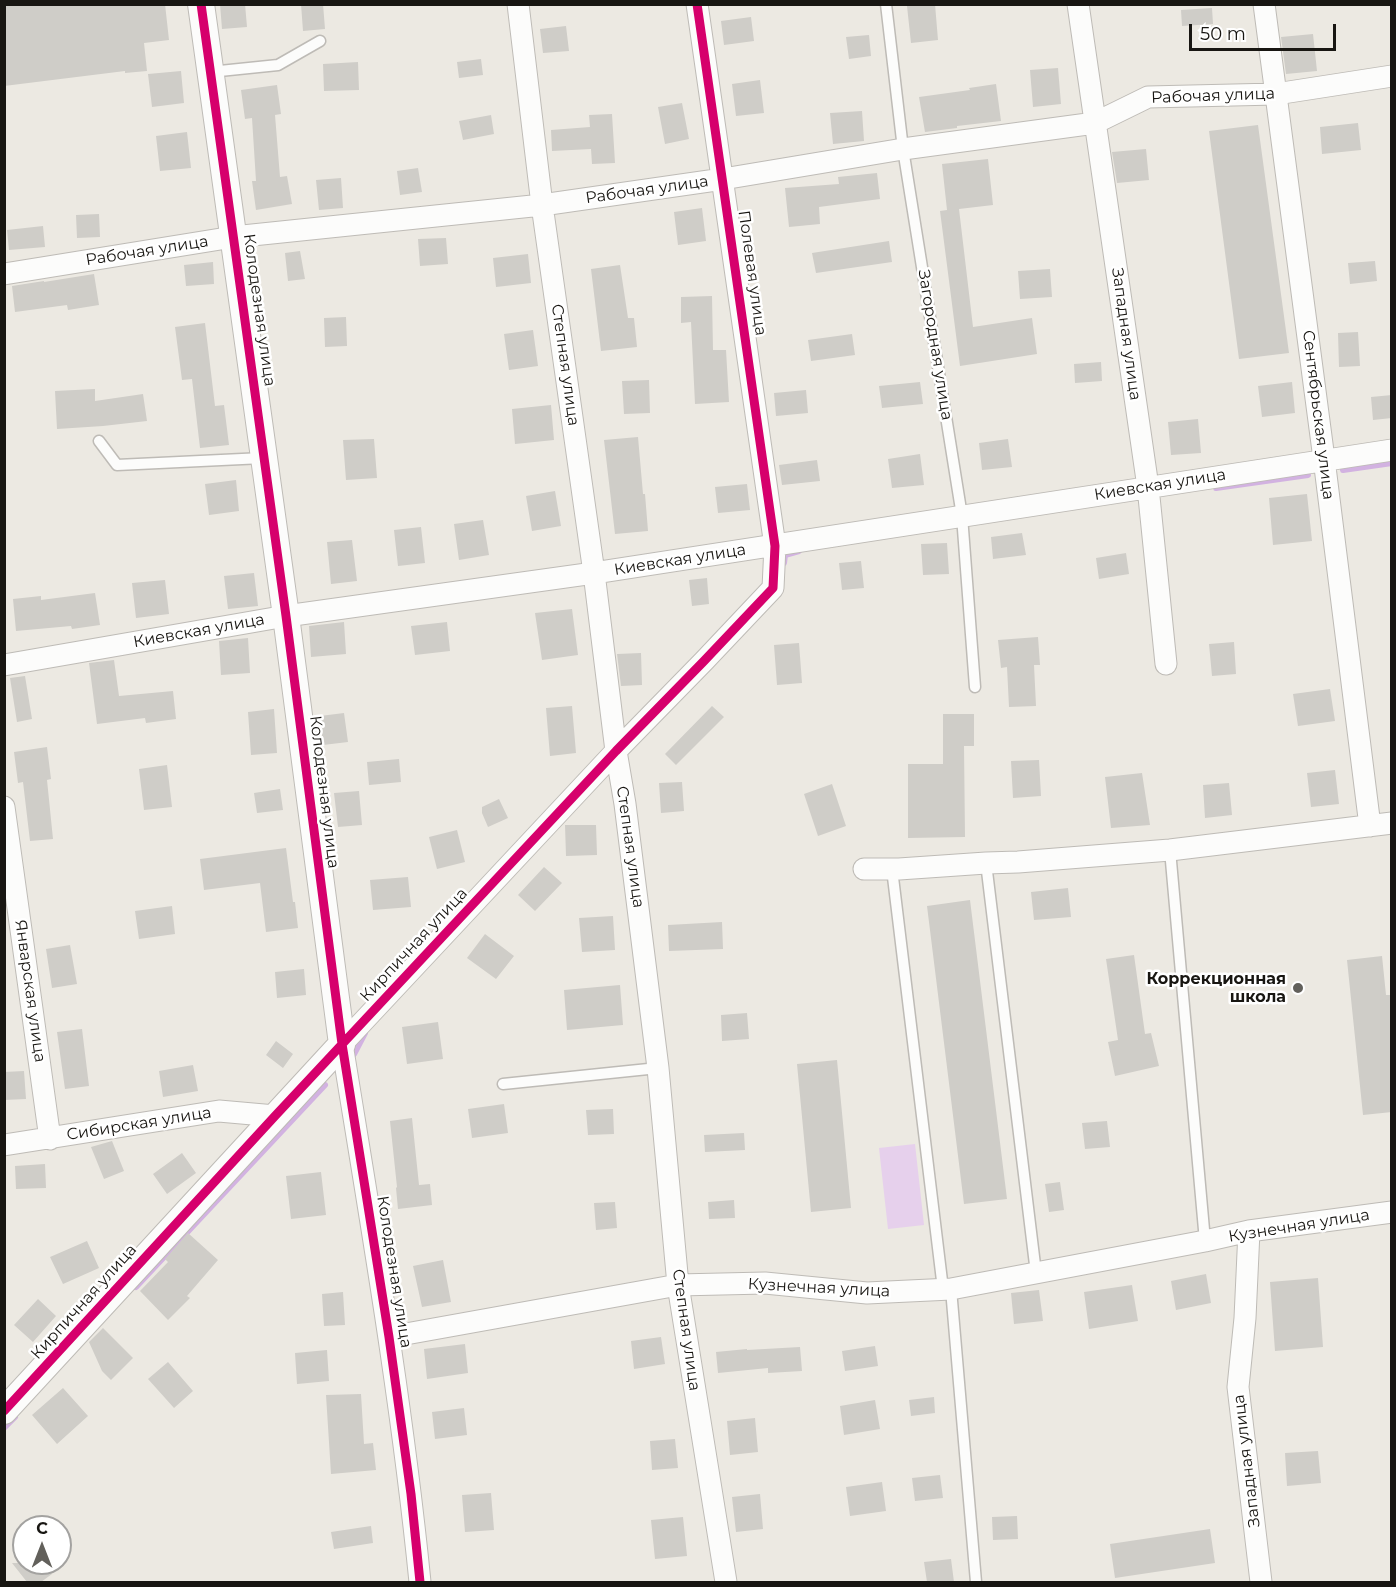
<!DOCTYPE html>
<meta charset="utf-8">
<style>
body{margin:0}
#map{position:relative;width:1396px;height:1587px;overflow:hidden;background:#ece9e2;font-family:Montserrat,sans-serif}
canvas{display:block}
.frame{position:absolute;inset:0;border:6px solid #181612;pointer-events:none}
.north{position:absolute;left:12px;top:1515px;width:60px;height:60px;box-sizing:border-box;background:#fff;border:2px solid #a3a2a0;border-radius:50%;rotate:0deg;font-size:16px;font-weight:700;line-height:24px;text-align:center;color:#181612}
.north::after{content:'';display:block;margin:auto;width:21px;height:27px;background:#62605b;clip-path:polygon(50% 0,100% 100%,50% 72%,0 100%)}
.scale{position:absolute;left:1189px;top:24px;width:147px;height:27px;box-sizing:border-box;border:3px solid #181612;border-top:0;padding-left:8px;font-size:18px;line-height:21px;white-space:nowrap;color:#181612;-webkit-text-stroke:4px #fff;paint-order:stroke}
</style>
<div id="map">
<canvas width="1396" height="1587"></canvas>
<div class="frame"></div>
<div class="north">С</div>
<div class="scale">50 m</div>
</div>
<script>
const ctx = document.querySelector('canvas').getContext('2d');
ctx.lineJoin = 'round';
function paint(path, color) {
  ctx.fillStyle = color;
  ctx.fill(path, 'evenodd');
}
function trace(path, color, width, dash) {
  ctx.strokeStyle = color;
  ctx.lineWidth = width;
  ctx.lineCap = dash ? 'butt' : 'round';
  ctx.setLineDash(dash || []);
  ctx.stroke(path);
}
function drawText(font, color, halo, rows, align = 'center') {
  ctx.font = font + ' Montserrat,sans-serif';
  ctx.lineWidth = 5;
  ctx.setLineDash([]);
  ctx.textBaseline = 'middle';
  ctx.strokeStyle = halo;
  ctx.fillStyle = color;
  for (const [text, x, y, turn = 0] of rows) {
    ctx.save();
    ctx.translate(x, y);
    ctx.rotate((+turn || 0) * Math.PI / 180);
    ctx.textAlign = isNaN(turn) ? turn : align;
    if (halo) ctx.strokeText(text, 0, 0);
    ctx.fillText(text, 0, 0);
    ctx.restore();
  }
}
paint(new Path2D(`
 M915,1144L924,1225L888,1229L879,1148Z`), '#e6d0ec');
trace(new Path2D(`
 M1343,470L1392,463
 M1216,488L1308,475
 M784,563L785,555L799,551
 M354,1054L365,1033
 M136,1287L325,1085
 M4,1428L15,1417`), '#d2b2e1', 6);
paint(new Path2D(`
 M4,4H165L169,40L144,43L147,71L125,73V71L4,86Z
 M220,4H245L247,27L222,29Z
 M301,4H323L325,29L303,31Z
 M916,4H935L938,40L911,43L907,6Z
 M1212,8L1213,24L1182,26L1181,10Z
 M751,17L754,41L724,45L721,21Z
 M566,26L569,51L543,53L540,29Z
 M1313,34L1317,71L1286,74L1281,37Z
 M869,35L871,56L849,59L846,37Z
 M481,59L483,75L459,78L457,62Z
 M358,62L359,90L324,91L323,64Z
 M1058,68L1061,104L1033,107L1030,70Z
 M181,71L184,103L152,107L148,74Z
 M760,80L764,113L736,116L732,84Z
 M996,84L1001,121L957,126V128L925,132L919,97L970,90L969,88Z
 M277,85L281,114L275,115L280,177L287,176L292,204L256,210L252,181H256L252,118L245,119L241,90Z
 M682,103L689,139L665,144L658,107Z
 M862,111L864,141L833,144L830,113Z
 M612,114L615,163L592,164L591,149L552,151L551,130L590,127L589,115Z
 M491,115L494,134L463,140L459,121Z
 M1358,123L1361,150L1322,154L1320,127Z
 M1258,125L1289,353L1239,359L1209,131Z
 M187,132L191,168L160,171L156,136Z
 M1146,149L1149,180L1117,183L1112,152Z
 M988,159L993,205L959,209L973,327L1032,318L1037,354L960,366L940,211L947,210L942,164Z
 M418,168L422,192L400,195L397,171Z
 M877,173L880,199L819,207L820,224L789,227L785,188L839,184L838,177Z
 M341,178L343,208L319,210L316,180Z
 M702,208L706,241L678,245L674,212Z
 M99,214L100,237L77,238L76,215Z
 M43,226L45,247L9,250L7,230Z
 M446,238L448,264L420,266L418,239Z
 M889,241L892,262L816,273L812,253Z
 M300,251L305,279L288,281L285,253Z
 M528,254L531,283L496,287L493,258Z
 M1375,261L1377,281L1350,284L1348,263Z
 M213,262L214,284L186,286L184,265Z
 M620,265L628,318H634L637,347L601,351L591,269Z
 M1050,269L1052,297L1020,299L1018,271Z
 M94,274L99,305L68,310L67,305L15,312L12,286L44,281V282Z
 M712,296L713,350H726L729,402L695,404L691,322L681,323V297Z
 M346,317L347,346L325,347L324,318Z
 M205,323L215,406L224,405L229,445L200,448L192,379L182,380L175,327Z
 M533,330L538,366L509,370L504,334Z
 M1358,332L1360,366L1339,367L1338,333Z
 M852,334L855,355L811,361L808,340Z
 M1101,362L1102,381L1075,383L1074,364Z
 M649,380L650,413L624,414L622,381Z
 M920,382L923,404L882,408L879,386Z
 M1292,382L1295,413L1262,417L1258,386Z
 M95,389V401L143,394L147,421L103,426L57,429L55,391Z
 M806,390L808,413L776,416L774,393Z
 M1392,395V418L1373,420L1371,397Z
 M551,405L554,440L515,444L512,409Z
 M1198,419L1201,453L1171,455L1168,422Z
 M638,437L643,494H645L648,531L615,534L604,440Z
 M374,439L377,478L346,480L343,440Z
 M1008,439L1012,467L982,470L979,443Z
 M920,454L924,485L892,488L888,459Z
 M817,460L820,481L782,485L779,465Z
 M236,480L239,511L209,515L205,484Z
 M747,484L750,510L718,513L715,487Z
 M555,491L561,526L532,531L526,496Z
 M1307,494L1312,541L1273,545L1269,498Z
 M483,520L489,555L459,560L454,524Z
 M421,527L425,563L398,566L394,530Z
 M1022,533L1026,555L993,559L991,537Z
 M352,540L357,581L331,584L327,542Z
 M947,543L949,574L923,575L921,544Z
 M1126,553L1129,574L1099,579L1096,558Z
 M861,561L864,588L842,590L839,563Z
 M254,573L258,606L228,609L224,576Z
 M707,578L709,604L692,606L689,580Z
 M165,580L169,614L136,618L132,583Z
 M95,593L100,625L72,629L71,626L16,631L13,599L41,596V600Z
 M572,609L578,655L542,660L535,613Z
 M344,622L346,654L311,657L309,626Z
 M447,622L450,651L415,655L411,626Z
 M1038,637L1040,665H1034L1036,706L1009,707L1007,667L1001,668L998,640Z
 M248,638L250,673L221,675L219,641Z
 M1234,642L1236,674L1212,676L1209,644Z
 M799,643L802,683L777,685L774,645Z
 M641,653L642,685L621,686L617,654Z
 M114,660L119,696L173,691L176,719L146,723L145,718L97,724L89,663Z
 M25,676L32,719L17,722L10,678Z
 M1330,689L1335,721L1298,726L1293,694Z
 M572,706L576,753L550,756L546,708Z
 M712,706L724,717L676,765L665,754Z
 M274,709L277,753L251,755L248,712Z
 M344,713L348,742L323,745L320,716Z
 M943,714H974V746H964L965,837L908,838V764H943Z
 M47,747L51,779L47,780L53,839L30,841L23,782L18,783L14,752Z
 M399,759L401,782L369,785L367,762Z
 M1039,760L1041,796L1013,798L1011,761Z
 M167,765L172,807L144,810L139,769Z
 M1335,770L1339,804L1311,807L1307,773Z
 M1142,773L1150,825L1111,828L1105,777Z
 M682,782L684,811L661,813L659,783Z
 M1229,783L1232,815L1205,818L1203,785Z
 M832,784L846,826L818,836L804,794Z
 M280,789L283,810L257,813L254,793Z
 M359,791L362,825L338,827L334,793Z
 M499,799L508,818L488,827L482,813V807Z
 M565,825H596L597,855L566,856Z
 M457,830L465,862L437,869L429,837Z
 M286,848L293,902H295L298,928L266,932L260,883L204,890L200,859Z
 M544,867L562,883L535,911L518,895Z
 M408,877L411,907L373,910L370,880Z
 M1068,888L1071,917L1034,920L1031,892Z
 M970,900L1007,1199L964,1204L927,906Z
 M172,906L175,934L139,939L135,911Z
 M613,916L615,950L582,952L579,918Z
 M722,922L723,949L669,951L668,925Z
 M485,934L514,956L496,979L467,958Z
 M70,945L77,984L52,988L46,949Z
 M1134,955L1145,1034L1151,1033L1159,1066L1115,1076L1108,1042L1118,1040L1106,959Z
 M1382,956L1386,995H1392V1112L1363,1115L1347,960Z
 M304,969L306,995L277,998L275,972Z
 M620,985L623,1025L567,1030L564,990Z
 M747,1013L749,1039L722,1041L721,1015Z
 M438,1022L443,1059L407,1064L402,1027Z
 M82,1029L89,1086L65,1089L57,1032Z
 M276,1041L293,1054L283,1068L266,1055Z
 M837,1060L851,1208L811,1212L797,1064Z
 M193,1065L198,1091L163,1097L159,1071Z
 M24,1071L26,1099L4,1100V1072Z
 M504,1104L508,1133L472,1138L468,1109Z
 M613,1109L614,1134L588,1135L586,1110Z
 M412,1118L419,1185L430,1184L432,1205L398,1209L396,1188L397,1187L390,1121Z
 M1107,1121L1110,1147L1085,1149L1082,1123Z
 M744,1133L745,1150L705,1152L704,1135Z
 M112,1141L124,1171L104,1179L91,1147Z
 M182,1153L196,1173L167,1194L153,1174Z
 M45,1164L46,1188L16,1189L15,1166Z
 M321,1172L326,1215L291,1219L286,1176Z
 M1060,1182L1064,1210L1049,1212L1045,1184Z
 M734,1200L735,1218L709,1219L708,1202Z
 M615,1202L617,1228L596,1230L594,1203Z
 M188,1233L218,1260L187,1296L190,1298L168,1320L140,1291L168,1262L165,1259Z
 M87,1241L99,1268L63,1284L50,1257Z
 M443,1260L451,1302L422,1307L413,1266Z
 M1206,1274L1211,1303L1176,1310L1171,1281Z
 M1318,1278L1323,1347L1275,1351L1270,1282Z
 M1132,1285L1138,1321L1089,1329L1084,1292Z
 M1039,1290L1043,1321L1014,1324L1011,1293Z
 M343,1292L345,1325L324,1326L322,1294Z
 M38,1299L56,1316L33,1342L14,1325Z
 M103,1328L133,1358L111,1380L102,1371L89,1342Z
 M661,1337L665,1364L634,1369L631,1341Z
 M465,1344L468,1373L427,1379L424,1349Z
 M875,1346L878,1366L845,1371L842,1351Z
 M800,1347L802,1371L768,1373V1368L718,1373L716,1352L747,1349V1350Z
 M327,1350L329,1381L297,1384L295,1353Z
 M168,1362L193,1391L174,1408L148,1379Z
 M63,1388L88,1416L57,1444L32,1415Z
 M361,1394L364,1444L373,1443L376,1470L331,1474L326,1395Z
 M934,1397L935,1413L911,1416L909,1400Z
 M875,1400L880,1429L844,1435L840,1406Z
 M464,1408L467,1435L435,1439L432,1412Z
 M755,1418L758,1452L730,1455L727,1421Z
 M675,1439L678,1468L652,1470L650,1441Z
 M1318,1451L1321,1483L1287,1486L1285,1453Z
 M940,1475L943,1498L915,1501L912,1478Z
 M882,1482L886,1511L850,1516L846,1487Z
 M491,1493L494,1530L465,1532L462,1495Z
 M760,1494L763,1529L736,1532L732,1497Z
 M1017,1516L1018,1539L993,1540L992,1517Z
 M683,1517L687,1556L655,1559L651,1520Z
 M371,1526L373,1543L334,1549L331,1532Z
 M1210,1529L1215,1563L1115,1578L1110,1544Z
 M951,1559L954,1582H927L924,1562Z
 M12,1563H44L52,1574L41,1582H27Z`), '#cfcdc8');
const service = new Path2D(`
 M886,4L903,149L962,516L975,687
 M210,72L278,65L320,41
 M99,441L117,465L263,458
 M1170,850L1205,1241
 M986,863L1036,1273
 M892,869L943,1289
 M503,1084L658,1068
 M951,1289L976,1582`);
const minor = new Path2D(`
 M518,4L542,205L594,573L616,751L625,804L658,1068L678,1285L726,1582
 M1078,4L1148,487L1166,664
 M1264,4L1324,459L1370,826
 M4,274L233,237L542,205L723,179L903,149L1095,123L1148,97L1276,94L1392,76
 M4,665L286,616L594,573L1392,450
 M4,807L50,1139
 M864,869H899L986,863L1018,862L1170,850L1392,823
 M4,1145L219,1111L275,1116
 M1249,1231L1245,1318L1238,1387L1261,1582
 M389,1337L678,1285L765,1283L867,1293L951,1289L1205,1241L1249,1231L1392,1212
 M420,1582C402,1402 371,1223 342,1044L616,751L704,661L773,588L775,546L697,4`);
const tertiary = new Path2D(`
 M4,1411L342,1044L286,616L201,4`);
trace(service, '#bebbb6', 13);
trace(minor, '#bebbb6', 23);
trace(tertiary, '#bebbb6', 28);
trace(service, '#fcfcfb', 10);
trace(minor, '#fcfcfb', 21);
trace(tertiary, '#fcfcfb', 26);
trace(new Path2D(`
 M201,4L286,616L342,1044L389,1337L411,1494L420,1582
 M4,1411L275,1116L616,751L704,661L773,588L775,546L697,4`), '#d6006c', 9);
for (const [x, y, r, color] of [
 [1298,988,6,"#62605b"]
]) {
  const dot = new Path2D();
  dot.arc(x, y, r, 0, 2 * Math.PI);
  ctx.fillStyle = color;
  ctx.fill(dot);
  trace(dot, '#fff', 2);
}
drawText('16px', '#181612', '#fff', [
 ["Рабочая улица",1213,96,-2],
 ["Рабочая улица",647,190,-8],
 ["Рабочая улица",147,251,-9],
 ["Полевая улица",752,273,82],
 ["Колодезная улица",259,310,82],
 ["Западная улица",1126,334,82],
 ["Загородная улица",935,345,81],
 ["Степная улица",565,365,82],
 ["Сентябрьская улица",1318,415,83],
 ["Киевская улица",1160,485,-9],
 ["Киевская улица",680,560,-9],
 ["Киевская улица",199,631,-10],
 ["Колодезная улица",324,792,83],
 ["Степная улица",630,847,82],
 ["Кирпичная улица",414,945,-47],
 ["Январская улица",30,991,82],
 ["Сибирская улица",139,1124,-9],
 ["Кузнечная улица",1299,1226,-9],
 ["Колодезная улица",394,1272,81],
 ["Кузнечная улица",819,1288,3],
 ["Кирпичная улица",84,1302,-48],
 ["Степная улица",686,1330,82],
 ["Западная улица",1247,1461,-97]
]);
drawText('bold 16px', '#181612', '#fff', [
 ["Коррекционная",1286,979],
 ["школа",1286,997]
], 'right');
</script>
